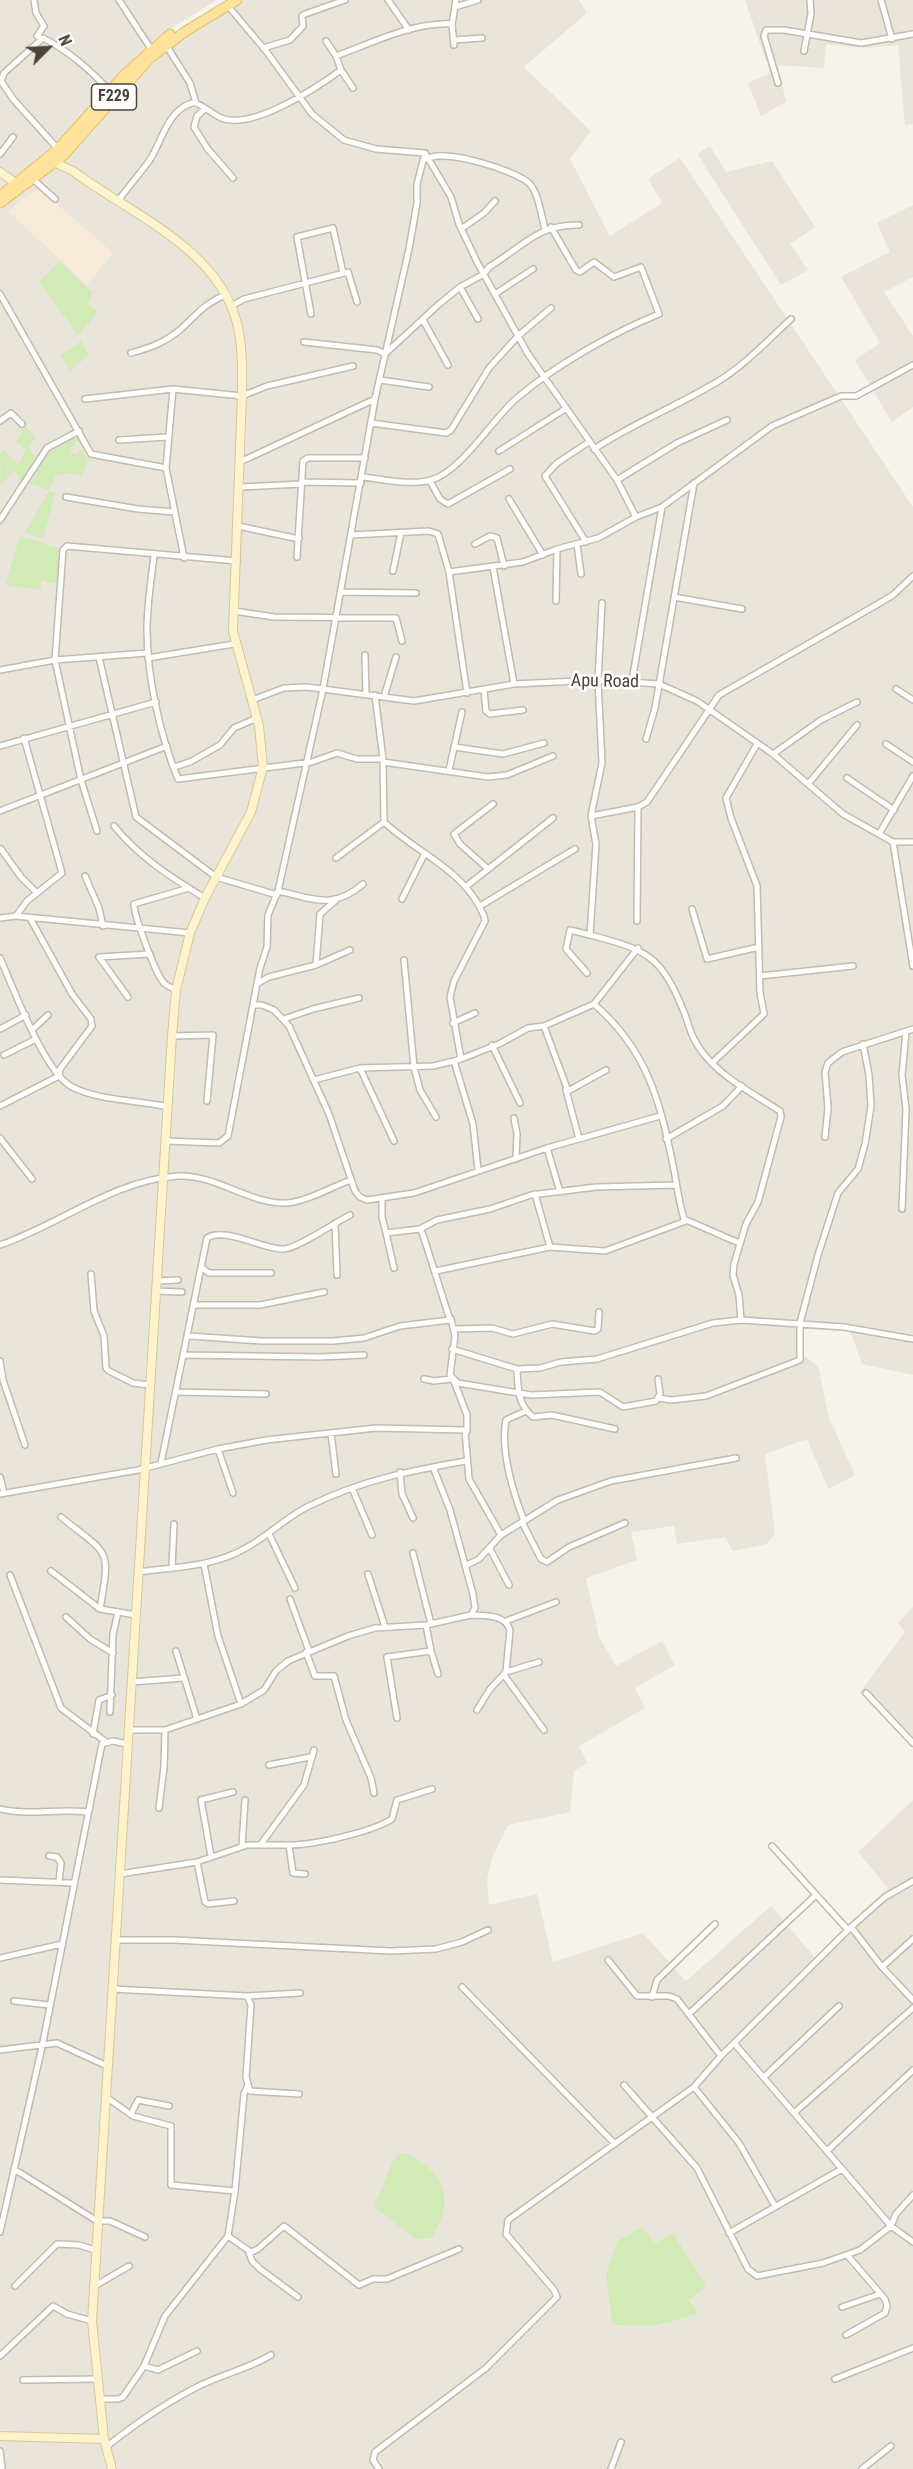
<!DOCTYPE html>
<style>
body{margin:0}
#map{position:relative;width:913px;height:2469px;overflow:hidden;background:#f6f3ec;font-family:"Roboto Condensed",sans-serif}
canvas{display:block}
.north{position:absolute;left:18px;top:18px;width:60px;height:60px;-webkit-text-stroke:4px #fff;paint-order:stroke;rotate:66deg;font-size:16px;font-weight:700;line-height:24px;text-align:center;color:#4b4439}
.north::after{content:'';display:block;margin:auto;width:21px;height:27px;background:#4b4439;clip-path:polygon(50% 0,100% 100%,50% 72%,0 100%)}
</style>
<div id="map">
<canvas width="913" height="2469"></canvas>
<div class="north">N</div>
</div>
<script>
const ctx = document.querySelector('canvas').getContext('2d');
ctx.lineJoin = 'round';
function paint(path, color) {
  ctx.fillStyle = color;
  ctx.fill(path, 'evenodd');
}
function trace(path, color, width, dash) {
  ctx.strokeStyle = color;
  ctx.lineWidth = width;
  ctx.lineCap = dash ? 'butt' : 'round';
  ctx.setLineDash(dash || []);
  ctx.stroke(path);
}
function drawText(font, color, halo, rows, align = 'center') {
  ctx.font = font + ' "Roboto Condensed",sans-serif';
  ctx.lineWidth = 5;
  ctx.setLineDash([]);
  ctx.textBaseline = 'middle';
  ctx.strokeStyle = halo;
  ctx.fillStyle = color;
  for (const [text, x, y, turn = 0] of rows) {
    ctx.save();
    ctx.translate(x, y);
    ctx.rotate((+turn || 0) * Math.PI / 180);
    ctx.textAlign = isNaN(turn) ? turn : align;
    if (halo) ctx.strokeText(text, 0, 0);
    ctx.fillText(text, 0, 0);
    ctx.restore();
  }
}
paint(new Path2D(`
 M0,0H217L159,36L144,49L116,77L60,143L0,191Z
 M244,0H579L587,13L524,67L591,131L570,159L610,236L662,203L648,179L680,158L913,507V1375L862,1364L850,1330L802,1329V1354L818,1366L829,1418L855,1475L828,1489L807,1439L765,1454L775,1533L767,1544L733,1551L725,1537L677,1544L674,1526L631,1532L637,1560L586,1578L599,1637L616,1666L662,1641L675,1665L635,1688L645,1708L579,1746L587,1763L574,1771L570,1812L508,1825L492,1857L487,1880L489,1905L537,1894L553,1962L643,1933L686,1981L771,1906L817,1960L827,1950L831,1940L888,1888L858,1852L913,1800V2469H0V207L56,168L148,65L175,43ZM642,2227L655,2243L698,2313L655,2326L612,2325L606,2274L617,2241Z
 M745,0H913V124L905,125L898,45L864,48L826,44L824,68L778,65L786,102L761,116L748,83L770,73Z
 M710,146L726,172L772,161L815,227L790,244L808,270L781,285L697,154Z
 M913,205V277L884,292L913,336V407L892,422L855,360L880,343L841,277L890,252L877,223Z
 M913,1607V1748L860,1692L905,1632L898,1623Z`), '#eae5da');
paint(new Path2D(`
 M38,187L113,253L87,285L8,211Z`), '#f7ead8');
paint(new Path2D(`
 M59,262L92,292L88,304L98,312L78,335L39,282Z
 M81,341L89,355L70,371L61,355Z
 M25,426L35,437L29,449L39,462L23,487L15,470L1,484L0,454L5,450L18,465L26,450L16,442Z
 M74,438L79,439L69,452L76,454L82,449L88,461L82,476L66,472L63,475L57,474L48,490L30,484L48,453Z
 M49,492L55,493L43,539L25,532Z
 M20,536L59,548L57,584L42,581L40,590L5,585Z
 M400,2153C410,2154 416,2159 424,2165C452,2184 448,2214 431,2238L415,2239L374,2206L393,2161Z
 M642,2227L655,2243L673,2233L706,2286L689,2300L699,2313L655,2326L612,2325L606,2274L617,2241Z`), '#d2eab5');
const street = new Path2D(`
 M34,0L36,13L44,26L37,36L40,38
 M119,0L151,49
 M388,0L409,30
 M881,0L892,39
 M228,6L266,51L312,114L344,140L376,149L425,153
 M455,7L478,0
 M454,40L482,38
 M326,41L336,56
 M166,45L190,83L196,103
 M454,45L452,24L456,0
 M263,48L290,40L303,26L302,16L305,14L345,0
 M804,51L811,14L810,0
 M778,83L764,36L766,30H784L861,43L913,34
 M353,88L341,70L336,56C372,43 413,22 452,24
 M204,110L197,116L194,127L207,148L233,178
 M58,149L13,99L1,81L4,73L43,38C69,51 89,69 110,91
 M425,153L451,197L459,224L477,262L528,354L617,480L636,517L662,507L772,426L841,396H856L913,365
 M0,154L13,137
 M427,159C443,148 516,170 530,184C539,195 541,215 545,229
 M34,180L55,199
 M118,201C128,187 139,175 149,161C162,143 166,111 192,103C199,101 215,117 224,119C255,128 315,89 341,70
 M461,229L484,213L495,201
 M460,287L478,319
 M0,294L91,454L166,468
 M495,294L533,269
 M231,306L244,299L348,272L357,302
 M311,314L297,237L333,228L343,273
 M423,320L448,365
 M304,342L377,350L385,354
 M131,353C150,348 166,342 181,329C198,313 203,305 225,295
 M386,353L438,305L460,287L484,274L489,267C523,247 537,224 579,225
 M380,380L429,387
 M173,389L166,468L184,558
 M85,399L173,389L242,396L267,386L353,366
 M0,421L11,413L22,424
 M371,423L446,433L451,430L489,368L518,336L551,308
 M119,440L167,437
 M594,449C634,423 677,406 717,382C744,366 768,340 791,319
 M499,451L565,409
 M242,461L375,399
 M362,477C383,479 411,486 431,480C461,472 493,418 517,398C554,366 614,332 659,314L641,267L614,277L594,262L580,272L576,270L551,227
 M617,480L677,443L727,420
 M430,481L440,499L448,504L510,469
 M302,482L361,483
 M240,487L302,484
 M66,497L138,509L175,512
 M509,499L543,555
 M0,520L47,448L79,431
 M238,526L299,539
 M351,535L429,531L438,534L449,572L467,693
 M586,542L545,476L557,463L589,442
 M475,544L490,536L497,538L504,566
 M577,544L581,574
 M154,556C151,580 147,605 147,630C147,676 160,736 178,779L312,762L337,753L357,759H383
 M297,557L303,461L308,458H365
 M493,567L514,684
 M393,571L401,533
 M449,572L523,562L557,549L598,538L636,517
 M340,592L416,593
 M674,597L742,609
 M556,601L557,549
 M602,603L598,680L602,763L591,816L596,844L590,935C647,950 661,955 684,1012C691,1030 690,1036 703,1053C722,1078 754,1094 780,1111L781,1117L758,1202L746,1224L734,1264L733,1275L739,1295L741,1320
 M234,611L274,617L396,618L402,641
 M365,655L366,694
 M99,657L136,817L216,877L277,895
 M148,658L234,644
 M0,670L55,660L147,653
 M632,681L662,507
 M896,689L913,700
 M484,691L486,711L490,714L523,710
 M375,695L383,759L384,822C418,854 466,871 484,916L485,921L454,981L450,997L461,1059L454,1061
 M384,697L396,657
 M252,700L284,688L307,687L414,701L514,684L598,680L659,684L697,701L773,754L843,814L893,842H913
 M646,739L655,708L694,483
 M886,744L913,762
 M0,746L156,702
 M454,747L503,754L544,743
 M773,754L821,720L857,702
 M383,762L488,777L507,775L553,756
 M174,767L190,762L220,745L234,728L257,718
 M449,770L462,712
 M847,778L894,810
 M809,783L857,725
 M0,811L167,746
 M591,816L638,807L647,802L719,695L878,604L893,595L913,576
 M114,826C139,857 172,878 205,898
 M97,831L81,780L55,660L63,550L67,546L237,561
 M879,834L913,776
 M893,842L913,966
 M1,849L21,877L37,893
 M336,858L384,822
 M487,868L460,844L454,834L493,804
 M85,876L99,908L103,926
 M468,885L553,818
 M278,891C314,899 333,910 363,884
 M402,899L424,855
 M480,906L575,849
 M692,909L707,959L759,947
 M16,916L27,901L62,873L24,738
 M0,918L16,916L190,933
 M637,921L638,807
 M0,958C14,989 44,1072 72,1087C100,1101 138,1100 168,1107
 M404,960L414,1067L420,1090L436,1117
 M316,965L320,914L335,901
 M587,973L566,949L570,930L590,935
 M760,976L853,966
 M258,983L269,977L316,965L350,950
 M176,990C172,988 167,986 164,983C156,975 134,916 134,904L189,888
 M128,997L99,957L150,954
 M594,1004C648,1051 660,1101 674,1170C677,1186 679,1202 684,1219L739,1243
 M253,1005H262L274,1010L289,1026L329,1114L355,1191L360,1197L367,1200L414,1193L547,1148L660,1116
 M284,1019L313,1009L359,998
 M453,1023L475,1013
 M544,1026L568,1091L606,1070
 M0,1029L26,1015
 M32,1030L48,1015
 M172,1036L213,1035L207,1101
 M492,1045L520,1103
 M4,1055L36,1039
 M461,1059L499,1044L528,1028L544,1026L594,1004L638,948
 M712,1063L764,1014L760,993L757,886L731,818L726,798L757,744
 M360,1068L394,1141
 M314,1080L360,1068L433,1066L454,1061L473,1124L478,1170
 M566,1090L579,1139
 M0,1106L59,1076L60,1069L92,1026L91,1019L72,994L30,918
 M514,1118L517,1134L516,1159
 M825,1137L828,1108L825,1072L828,1063L842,1052L913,1029
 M0,1138L32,1179
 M666,1139L723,1106L742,1086
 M166,1141L219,1143L228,1136L260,968L267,947L268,915L278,891L323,689L375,399L409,249L417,203V184L425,153
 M547,1148L560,1192
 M535,1194L550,1247
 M902,1209L906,1109L902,1075L906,1032
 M335,1223L337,1275
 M420,1229L437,1220L490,1209L531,1195L596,1187L676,1185
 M386,1233L394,1268
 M0,1245C59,1225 114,1180 178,1176C215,1174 251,1205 287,1203C308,1201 331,1187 351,1180
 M201,1267L209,1273H271
 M436,1271L550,1247L605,1251L686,1221
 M91,1274L94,1311L104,1336L106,1368L109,1371L133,1383L149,1385
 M156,1281L178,1280
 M156,1291L182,1292
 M194,1305H260L324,1292
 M451,1319L455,1336L450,1375L458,1383L531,1395L600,1392L623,1407L656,1401L660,1394L658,1379
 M455,1329L492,1328L513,1334L552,1324L595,1331L598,1329L599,1312
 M189,1336L262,1341H333L364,1338L400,1326L450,1320L423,1235L420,1229L386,1233L382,1217V1198
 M452,1349L517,1369L540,1368L561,1362L597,1359L713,1323L741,1320L844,1327L913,1339
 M185,1355L320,1357L364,1355
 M0,1361L3,1380L25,1445
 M517,1369C518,1387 517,1404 533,1417L552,1415L615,1429
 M424,1379L434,1381L451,1379
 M454,1381L467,1415V1431
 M177,1392L266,1394
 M659,1398L671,1400L706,1396L800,1360V1323L818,1255L838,1193L858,1169L865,1144L871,1106L869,1075L863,1044
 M331,1433L336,1474
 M218,1449L233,1493
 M161,1463L207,1238C224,1226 264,1250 284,1249C296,1249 336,1222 350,1215
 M400,1472L402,1494L413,1518
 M0,1477L4,1493
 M352,1488L372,1535
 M0,1494L138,1470L218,1449L266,1440L376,1428L465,1430L469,1479L501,1535L479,1559L465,1566
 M61,1517C109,1556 111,1546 100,1609
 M524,1521C513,1492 500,1451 506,1420L526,1411
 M522,1522L541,1559L547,1562L569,1547L625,1523
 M269,1534L295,1588
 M501,1535L558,1500L611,1481L736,1458
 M490,1549L509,1585
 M413,1553L431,1624
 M204,1564L218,1636L241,1704
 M172,1567L174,1524
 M51,1571L100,1609L136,1615
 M138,1572C174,1567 212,1567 244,1549C267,1537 286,1517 309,1506C362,1480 409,1471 466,1461
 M368,1574L385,1627
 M10,1575L61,1708L106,1742
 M290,1599L309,1651
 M471,1615C485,1616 505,1614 510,1630L506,1672L490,1689L477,1710
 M66,1617L90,1639L113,1653
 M506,1621L556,1602
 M176,1651L197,1719
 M431,1651L438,1674
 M306,1652L315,1676H334L346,1720L371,1778L374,1793
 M506,1672L539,1662
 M504,1675L544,1730
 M132,1682L184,1678
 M866,1693L913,1743
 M110,1712L113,1634L118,1612
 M397,1718L387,1657L431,1651L426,1625
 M129,1730H165L241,1704L264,1690L276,1671L288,1661L348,1636L375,1628L426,1625L471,1615L475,1608L473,1594L450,1510L433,1467
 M93,1734L99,1700L112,1695
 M269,1765L310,1757
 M159,1808L164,1767L165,1730
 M0,1809C29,1816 58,1808 87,1812
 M261,1844L304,1785L314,1750
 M289,1845C314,1845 372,1832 392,1819L397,1800L432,1789
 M242,1846L245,1800
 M772,1846L848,1930
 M49,1856L57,1857L61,1863L59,1882
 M211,1856L201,1800L233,1792
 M197,1862L205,1902L208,1904L234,1901
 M120,1874L197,1862L247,1845H289L293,1873L305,1874
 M0,1880L73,1883
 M851,1927L882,1967L913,2000
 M116,1940H174L391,1951L436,1949L462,1942L488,1930
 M0,1958L62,1944
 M608,1960L637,1996H669L677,1999L721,2056
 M882,1967L913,1939
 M462,1987L615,2144
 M112,1989L247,1996L251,2005L246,2077L250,2091L299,2094
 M247,1996L300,1993
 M652,1997L657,1980L715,1924
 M14,2001L49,2005
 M690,2013L816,1895
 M734,2043L891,2226L913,2242
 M0,2050L57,2043L107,2066
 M764,2077L839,2006
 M624,2085L697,2168L748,2269L757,2276L823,2263L860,2250L891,2226L896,2214L913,2195
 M694,2087L739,2143L775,2206
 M106,2097L133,2116L171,2126V2185L235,2191
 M794,2113L913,2008
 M131,2114L138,2100L169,2106
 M827,2151L913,2070
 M14,2169L97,2221
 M98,2221H110L145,2237
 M0,2232L42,2047L102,1744L113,1741L127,1744
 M729,2233L842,2169
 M228,2236L248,2250L252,2261L260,2269L298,2297
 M249,2253L258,2249L284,2226L359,2285L373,2279H387L459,2249
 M15,2286L57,2244L79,2245L95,2250
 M93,2287L129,2266
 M842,2307L880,2294
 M846,2335L885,2313L887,2306L885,2299L848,2256
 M0,2356L53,2306L67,2314L92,2321
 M144,2366L158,2370L197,2351
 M835,2379L913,2348
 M23,2380L97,2379
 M100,2399H118L123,2397L144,2366L165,2316L228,2236L235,2191L244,2094L248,2085
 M106,2447C135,2424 167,2402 199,2386C223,2374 248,2369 271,2355
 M0,2451L2,2469
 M379,2469L373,2460L375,2452L486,2368L557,2297L554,2290L506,2234L508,2220L694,2087L721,2056L851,1927L885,1897L913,1881
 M611,2469L621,2442
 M862,2469L891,2446`);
const secondary = new Path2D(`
 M56,163L73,171C130,214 217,247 237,323C243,346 242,371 242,396L233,631L259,726L263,767L251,812L205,898L190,933L176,990L172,1036L92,2321L104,2439L112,2469
 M0,172L17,184
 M0,2436L104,2439`);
const primary = new Path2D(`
 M0,196L58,149L125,74L170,34
 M0,203L63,156L150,58L186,31L237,0`);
trace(street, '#c2bbae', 8);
trace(secondary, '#d6c79b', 10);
trace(primary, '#e6c16a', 11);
trace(street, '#fff', 5);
trace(secondary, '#fff3cd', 8);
trace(primary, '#ffe39c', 9);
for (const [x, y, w] of [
 [114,97,45]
]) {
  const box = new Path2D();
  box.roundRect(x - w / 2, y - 13, w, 26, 4.5);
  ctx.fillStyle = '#fff';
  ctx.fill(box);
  trace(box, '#4b4439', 1.5);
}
drawText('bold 16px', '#4b4439', null, [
 ["F229",114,97]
]);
drawText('18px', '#4b4439', '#fff', [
 ["Apu Road",605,682,1]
]);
</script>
